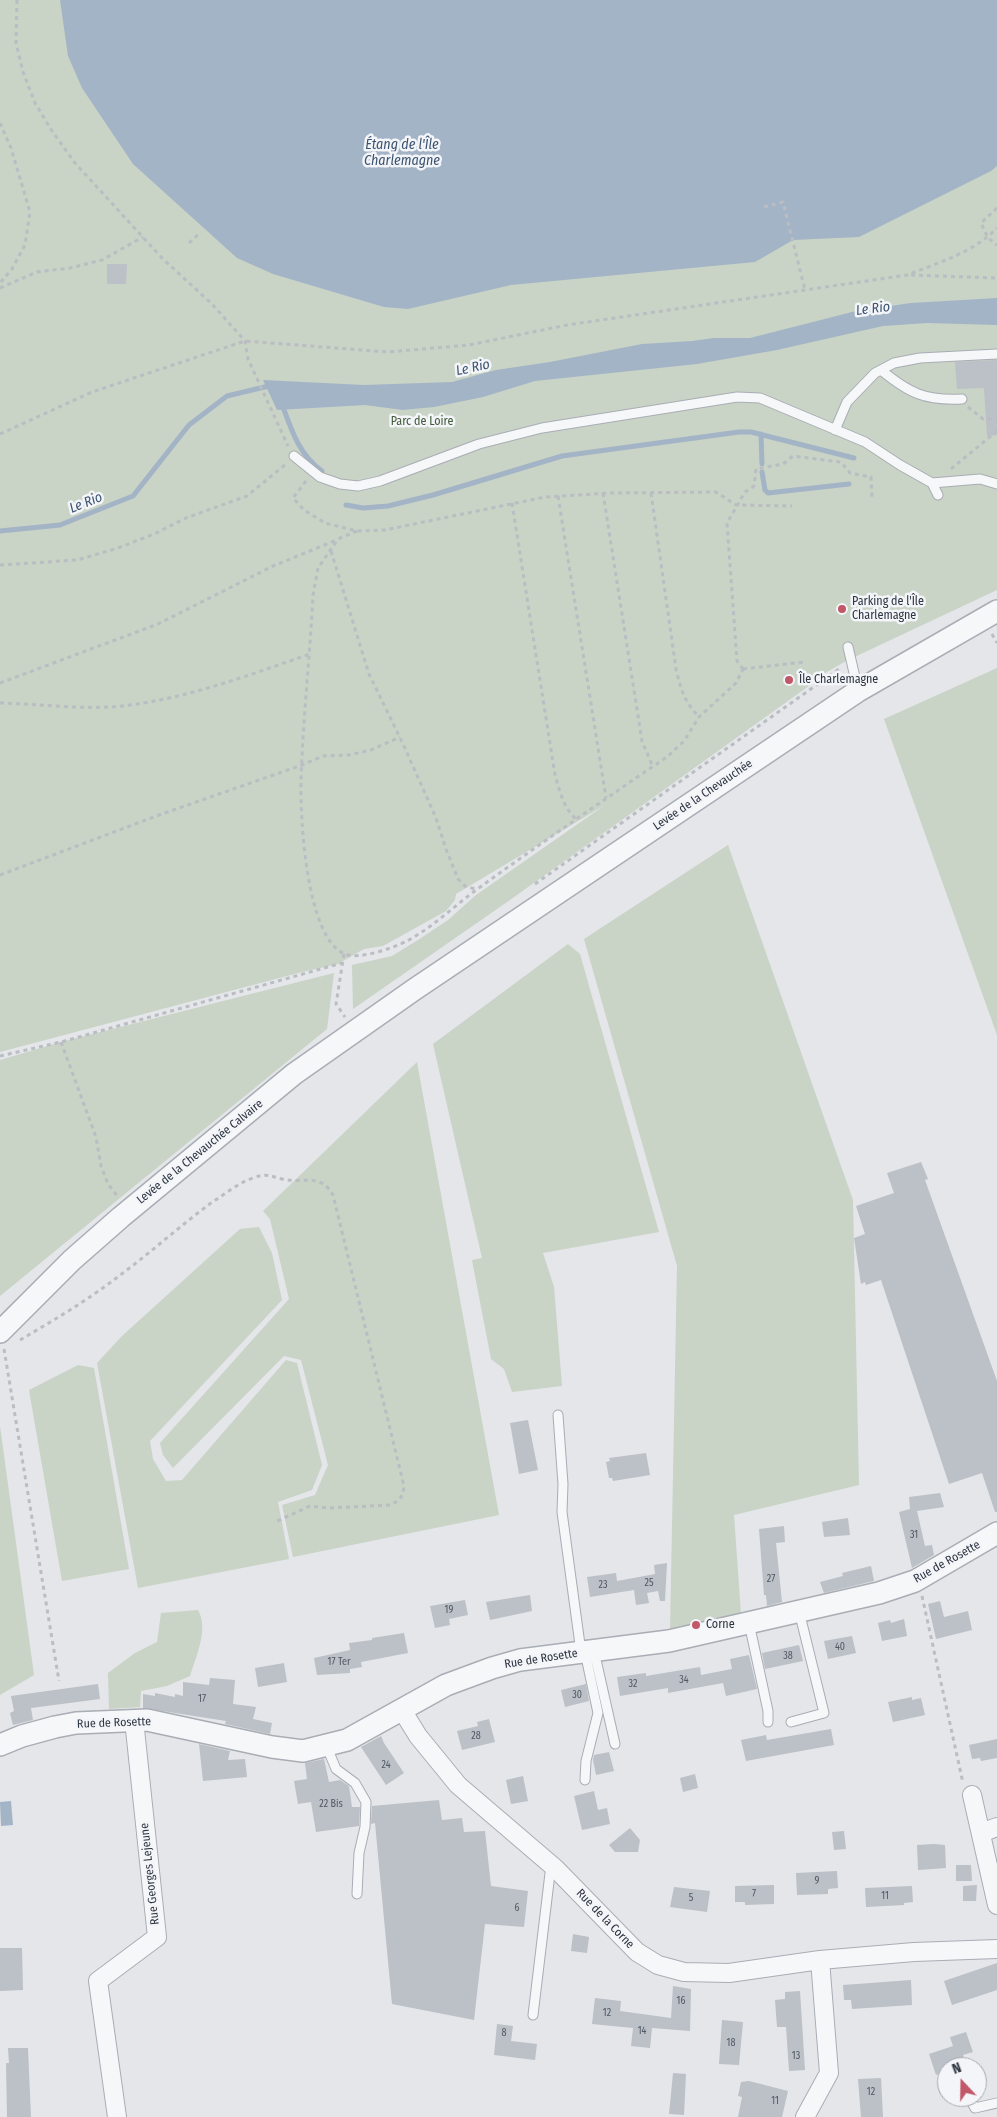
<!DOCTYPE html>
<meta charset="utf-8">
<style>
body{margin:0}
#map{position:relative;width:997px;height:2117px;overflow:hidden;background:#e4e6ea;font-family:"Fira Sans Condensed",sans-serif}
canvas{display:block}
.north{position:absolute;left:937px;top:2057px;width:50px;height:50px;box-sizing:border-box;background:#f3f5f8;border:1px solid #a4a8af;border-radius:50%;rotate:339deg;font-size:14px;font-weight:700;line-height:20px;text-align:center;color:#2d3541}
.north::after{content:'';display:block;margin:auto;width:18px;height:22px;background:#c15768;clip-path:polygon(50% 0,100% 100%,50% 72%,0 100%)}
</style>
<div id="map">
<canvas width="997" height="2117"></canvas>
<div class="north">N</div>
</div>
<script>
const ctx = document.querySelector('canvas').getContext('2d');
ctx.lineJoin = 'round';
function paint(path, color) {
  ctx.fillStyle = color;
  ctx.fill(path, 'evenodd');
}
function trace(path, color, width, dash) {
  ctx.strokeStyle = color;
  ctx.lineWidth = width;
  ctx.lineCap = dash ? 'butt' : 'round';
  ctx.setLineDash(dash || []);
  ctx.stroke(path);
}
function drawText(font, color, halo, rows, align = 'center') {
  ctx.font = font + ' "Fira Sans Condensed",sans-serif';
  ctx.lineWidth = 5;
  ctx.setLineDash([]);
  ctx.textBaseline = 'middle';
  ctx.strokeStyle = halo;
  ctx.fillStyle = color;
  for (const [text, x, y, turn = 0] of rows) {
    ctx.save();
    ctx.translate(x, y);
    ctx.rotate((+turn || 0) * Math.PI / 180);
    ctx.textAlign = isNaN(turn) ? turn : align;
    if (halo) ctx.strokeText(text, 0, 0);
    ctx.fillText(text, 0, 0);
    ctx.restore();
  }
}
paint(new Path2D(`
 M0,0H997V590L846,661L820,676V678L510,900L353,1009L352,965L392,956L418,940L448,920L476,895L605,805L456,894L455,900L446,911L383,946L364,949L338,964L302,972L0,1052Z
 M997,668V1035L884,719Z
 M728,845L853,1200L859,1485L734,1515L741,1614L670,1631L677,1266L584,939Z
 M568,944L580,954L659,1232L543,1253L554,1287L562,1386L512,1392L504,1369L491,1359L472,1260L482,1258L433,1044Z
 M334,973L327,1029L0,1296V1060L61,1042Z
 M417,1062L499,1515L293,1557L282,1505L315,1495L328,1465L301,1360L284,1356L173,1468L163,1455L160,1443L289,1299L270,1219L263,1211Z
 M259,1227L272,1253L282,1300L150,1441L153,1459L166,1481L182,1480L286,1360L297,1363L322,1465L312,1490L278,1502L289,1559L138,1588L97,1363L122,1336L240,1229Z
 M78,1365L94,1368L129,1569L62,1581L29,1390Z
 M0,1426L34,1675L0,1695Z
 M198,1610C209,1629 196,1656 190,1676L167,1686L141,1691L140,1707L109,1709L108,1673L135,1653L157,1642L161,1613Z`), '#c9d3c6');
paint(new Path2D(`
 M60,0H997V166L991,171L859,237L793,240L755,262L511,285L408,309L384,307L273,274L237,258L133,164L82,88L68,56Z
 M997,298V325L927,323L883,326L777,350L697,364L535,381L483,397L434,407L403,410L365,405L277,410L263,380L364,385L452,382L496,370L550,362L642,344L692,341L714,338H750L856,311L911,303Z
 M11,1801L13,1825L1,1826L0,1802Z`), '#a3b4c6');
trace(new Path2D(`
 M282,404C291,429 299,455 322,471
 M761,434L762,464
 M762,472L765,490L768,493L849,484
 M346,505L363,508L388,506L433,495L562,456L739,432H751L854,458
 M0,531L60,525L133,496L189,425L227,396L273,385`), '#a3b4c6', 5);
paint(new Path2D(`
 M107,264H127L126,284H107Z
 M997,360V435L987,436L984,388L957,389L955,362Z
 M921,1162L928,1179L925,1180L997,1381V1512H995L982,1473L949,1484L881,1280L866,1285L865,1282L861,1284L854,1238L865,1234L856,1206L894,1193L887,1173Z
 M528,1420L538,1470L519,1474L510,1423Z
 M646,1453L650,1475L613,1481L612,1478H609L606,1462L610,1461L609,1458Z
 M940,1493L944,1507L917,1511L925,1546L932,1545L934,1555L912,1568L899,1512L910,1509L909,1497Z
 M848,1518L850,1535L824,1537L822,1522Z
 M784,1526L785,1542L776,1543L782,1602L767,1606L766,1595H764L759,1529Z
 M667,1563L665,1601H660L658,1591L647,1593L649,1603L636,1605L634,1590L590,1597L587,1577L616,1573L617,1581L655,1574L654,1565Z
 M871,1566L874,1581L824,1593L820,1582L843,1576L842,1573Z
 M530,1595L532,1611L490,1620L486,1602Z
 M465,1600L468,1615L449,1619L450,1625L435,1628L430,1606Z
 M940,1601L944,1617L968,1611L972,1630L936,1639L928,1604Z
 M904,1619L907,1636L882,1641L878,1623L890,1620L891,1623Z
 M404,1633L408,1653L361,1662L362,1667L350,1669V1673L317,1675L314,1658L350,1650L349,1643L372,1640V1638Z
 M852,1636L856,1653L828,1659L824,1641Z
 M799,1645L803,1661L765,1669L762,1653Z
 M749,1655L757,1689L726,1696L723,1683L668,1693V1688L620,1696L617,1677L646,1673V1676L700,1667L701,1675L732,1669L730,1659Z
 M284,1663L287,1682L258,1687L255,1668Z
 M210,1678L235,1680L233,1704L256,1707L253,1719L272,1723L270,1734L225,1724L226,1721L143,1708V1694L155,1696V1693L175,1697V1694L183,1696V1682L209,1685Z
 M98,1684L100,1699L31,1708L33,1720L13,1725L10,1713L14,1711L11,1696Z
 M586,1684L589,1701L565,1707L561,1690Z
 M912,1697V1700L921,1698L925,1715L893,1722L888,1702Z
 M489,1719L495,1742L462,1750L457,1731L478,1726L477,1722Z
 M831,1729L834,1745L746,1761L741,1740L766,1735L767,1740Z
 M381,1736L384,1743L404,1773L386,1785L361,1747Z
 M997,1739V1758L981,1761L980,1758L972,1759L969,1745Z
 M199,1744L230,1751L228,1760L245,1759L247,1777L203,1781Z
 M609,1752L614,1771L596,1775L593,1760L594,1755Z
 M324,1759L329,1782L340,1780L349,1786L352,1807H360L359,1826L316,1832L311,1802L298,1804L294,1781L307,1779L305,1763Z
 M695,1774L698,1788L683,1792L680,1778Z
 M523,1776L528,1801L511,1804L506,1780Z
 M594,1791L598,1810L607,1808L610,1824L582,1830L574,1796Z
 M439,1800L442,1820L462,1818L464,1832L485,1831L491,1886L528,1891L524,1927L485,1924L474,2020L392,2004L375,1823L371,1824L372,1806Z
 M630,1828L640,1840L638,1852H615L609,1845Z
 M844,1831L846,1849L834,1850L832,1832Z
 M934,1844L945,1845L946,1868L918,1870L917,1845Z
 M956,1865H971L972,1881H956Z
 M837,1871L838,1888L828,1889V1894L797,1895L796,1873Z
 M774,1885V1904L745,1905V1902H735V1886Z
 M977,1885L976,1901H963V1886Z
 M912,1886L913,1902L904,1903V1905L866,1907L865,1888Z
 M674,1887L710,1891L707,1912L670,1907Z
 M573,1934L589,1937L587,1953L571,1951Z
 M0,1948H22L23,1990L0,1991Z
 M997,1963V1990L952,2005L944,1981Z
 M911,1980L912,2005L852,2009L851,2000H844L843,1985Z
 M673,1986L691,1989L690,2031L652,2028L650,2048L631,2046L633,2028L592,2024L595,1998L621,2001L620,2011L671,2018Z
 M800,1991L805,2070L789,2071L786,2027H777L775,2000L785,1999V1992Z
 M722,2020L743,2022L739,2065L719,2064Z
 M497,2024L513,2026L511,2041L537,2044L535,2060L494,2055Z
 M966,2032L973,2052L963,2055L967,2067H947V2071L936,2075L929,2054L953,2046L950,2037Z
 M8,2048H28L31,2117H7L6,2063H9Z
 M673,2073L686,2074L684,2115L669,2114Z
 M881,2078L883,2117H861L858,2079Z
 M749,2081L788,2091L782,2117H738L742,2097L738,2096L741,2082Z`), '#bcc0c7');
const service = new Path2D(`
 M881,370C909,393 925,401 962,399
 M835,430L847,402L875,373L894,363L920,358L997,354
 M294,456L320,477L340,484L358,486L380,481L479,444L542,428L737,397L760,398L865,442L900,465L932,483L938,495
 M932,483L980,479L997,484
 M848,647L858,690
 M558,1415L563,1484L562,1512L581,1652
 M749,1623L768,1711V1722
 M594,1651L615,1744
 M791,1722L824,1713L799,1611
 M326,1745L336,1769L355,1783L366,1802L365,1827L359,1853L357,1894
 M585,1780L586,1761L598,1713L585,1652
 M533,2015L551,1865
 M969,2097L975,2108L997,2103`);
const minor = new Path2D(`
 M402,1710L418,1736L458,1785L555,1868L637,1952L658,1965L684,1972L729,1973L820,1960L914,1952L997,1949
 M972,1795L997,1905
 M981,1833L997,1827
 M117,2117L98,1981L157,1937L134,1720
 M805,2117L829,2073L820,1960`);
const tertiary = new Path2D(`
 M0,1332L72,1260L121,1217L294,1074L415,989L858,691L997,611
 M0,1745L22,1736L55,1727L76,1723L147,1720L272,1747L303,1751L347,1740L446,1685L492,1668L520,1660L669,1641L879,1593L915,1581L997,1533`);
trace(service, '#a9adb4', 11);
trace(minor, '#a9adb4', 20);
trace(tertiary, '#a9adb4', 24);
trace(new Path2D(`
 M17,0L16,43L23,72L35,103L52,131L75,163L162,258L212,304L245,341L248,359L288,446
 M0,123L11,148L30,212L25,245L12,269L0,283
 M764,207L783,202L805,290
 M997,208L981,223L988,238L997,245
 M189,243L201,232
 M911,275L997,278
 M0,288L37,272L70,268L102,260L143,237
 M968,407L983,419L997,418
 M0,434L92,392L245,341L388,352L469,345L567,325L907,275C938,263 974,252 997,228
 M951,469L997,431
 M306,481L293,498L304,510L325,523L357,531L385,530L545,497L609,493L716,492L736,505L792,506
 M603,493L642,741L653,767
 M651,493L676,669C681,690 684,701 699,717
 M558,496L606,798
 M512,503L555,775C560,792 563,807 576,819
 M357,531L338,539L318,568L313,595C310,656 303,718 301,780C300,817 306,939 345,954C361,960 392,948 407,941C435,926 457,903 483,885C544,841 605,799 667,757L684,741L699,717L736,683L743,669
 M331,551L369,674L404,746L436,818L446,849L458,879L465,886L475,889
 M0,565L77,560L118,548L154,534L186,518L247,496L286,464
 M992,634L997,643
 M743,669L737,661L727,523L745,492L754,486L756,469L783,464L793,456L841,462L850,473L871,477L872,500
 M743,669L804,662
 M0,683L158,624L273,566L337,540
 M0,703C40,704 92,711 130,705C191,697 252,674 310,654
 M0,875L159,815L302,765L323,756L349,755L371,750L400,737
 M535,884L842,667
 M344,954L336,1004L345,1017
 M61,1042L96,1137L101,1166L108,1184L118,1197
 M0,1056L61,1042L342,963
 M20,1340C54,1320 88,1300 119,1276C150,1253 180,1226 211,1203C225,1194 238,1183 253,1178C265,1173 271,1176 282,1179C302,1184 320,1172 333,1195L404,1486C403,1497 400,1500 391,1505L328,1508L310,1506L275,1522
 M4,1349L59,1681
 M922,1596L963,1783`), '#babdc2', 3, [4, 4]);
trace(service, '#f6f7f9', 9);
trace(minor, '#f6f7f9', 18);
trace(tertiary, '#f6f7f9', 21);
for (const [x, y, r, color] of [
 [842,609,5,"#c15768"],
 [789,680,5,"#c15768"],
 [696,1625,5,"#c15768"]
]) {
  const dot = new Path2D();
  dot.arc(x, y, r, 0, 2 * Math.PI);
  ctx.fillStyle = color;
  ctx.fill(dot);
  trace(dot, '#f3f5f8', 2);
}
drawText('10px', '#515862', null, [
 ["31",914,1535],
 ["27",771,1579],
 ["25",649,1583],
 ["23",603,1585],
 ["19",449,1610],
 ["40",840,1647],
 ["38",788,1656],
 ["17 Ter",339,1662],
 ["34",684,1680],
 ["32",633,1684],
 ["30",577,1695],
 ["17",202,1699],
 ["28",476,1736],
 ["24",386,1765],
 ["22 Bis",331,1804],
 ["9",817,1881],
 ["7",754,1894],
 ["11",885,1896],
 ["5",691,1898],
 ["6",517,1908],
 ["16",681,2001],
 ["12",607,2013],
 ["14",642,2031],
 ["8",504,2033],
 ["18",731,2043],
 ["13",796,2056],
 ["12",871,2092],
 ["11",775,2101]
]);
drawText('12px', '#425b3c', '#f3f5f8', [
 ["Parc de Loire",422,422]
]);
drawText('12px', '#2d3541', '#f3f5f8', [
 ["Parking de l'Île",852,602],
 ["Charlemagne",852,616],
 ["Île Charlemagne",799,680],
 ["Corne",706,1625]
], 'left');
drawText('12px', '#2d3541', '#f3f5f8', [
 ["Levée de la Chevauchée",703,795,-34],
 ["Levée de la Chevauchée Calvaire",200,1152,-39],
 ["Rue de Rosette",947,1562,-29],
 ["Rue de Rosette",541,1659,-9],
 ["Rue de Rosette",114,1723,-2],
 ["Rue Georges Lejeune",150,1874,-96],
 ["Rue de la Corne",605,1919,46]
]);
drawText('italic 14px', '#3b5371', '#f3f5f8', [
 ["Étang de l'Île",402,145],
 ["Charlemagne",402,161],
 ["Le Rio",873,309,-7],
 ["Le Rio",473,368,-12],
 ["Le Rio",86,503,-22]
]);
</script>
